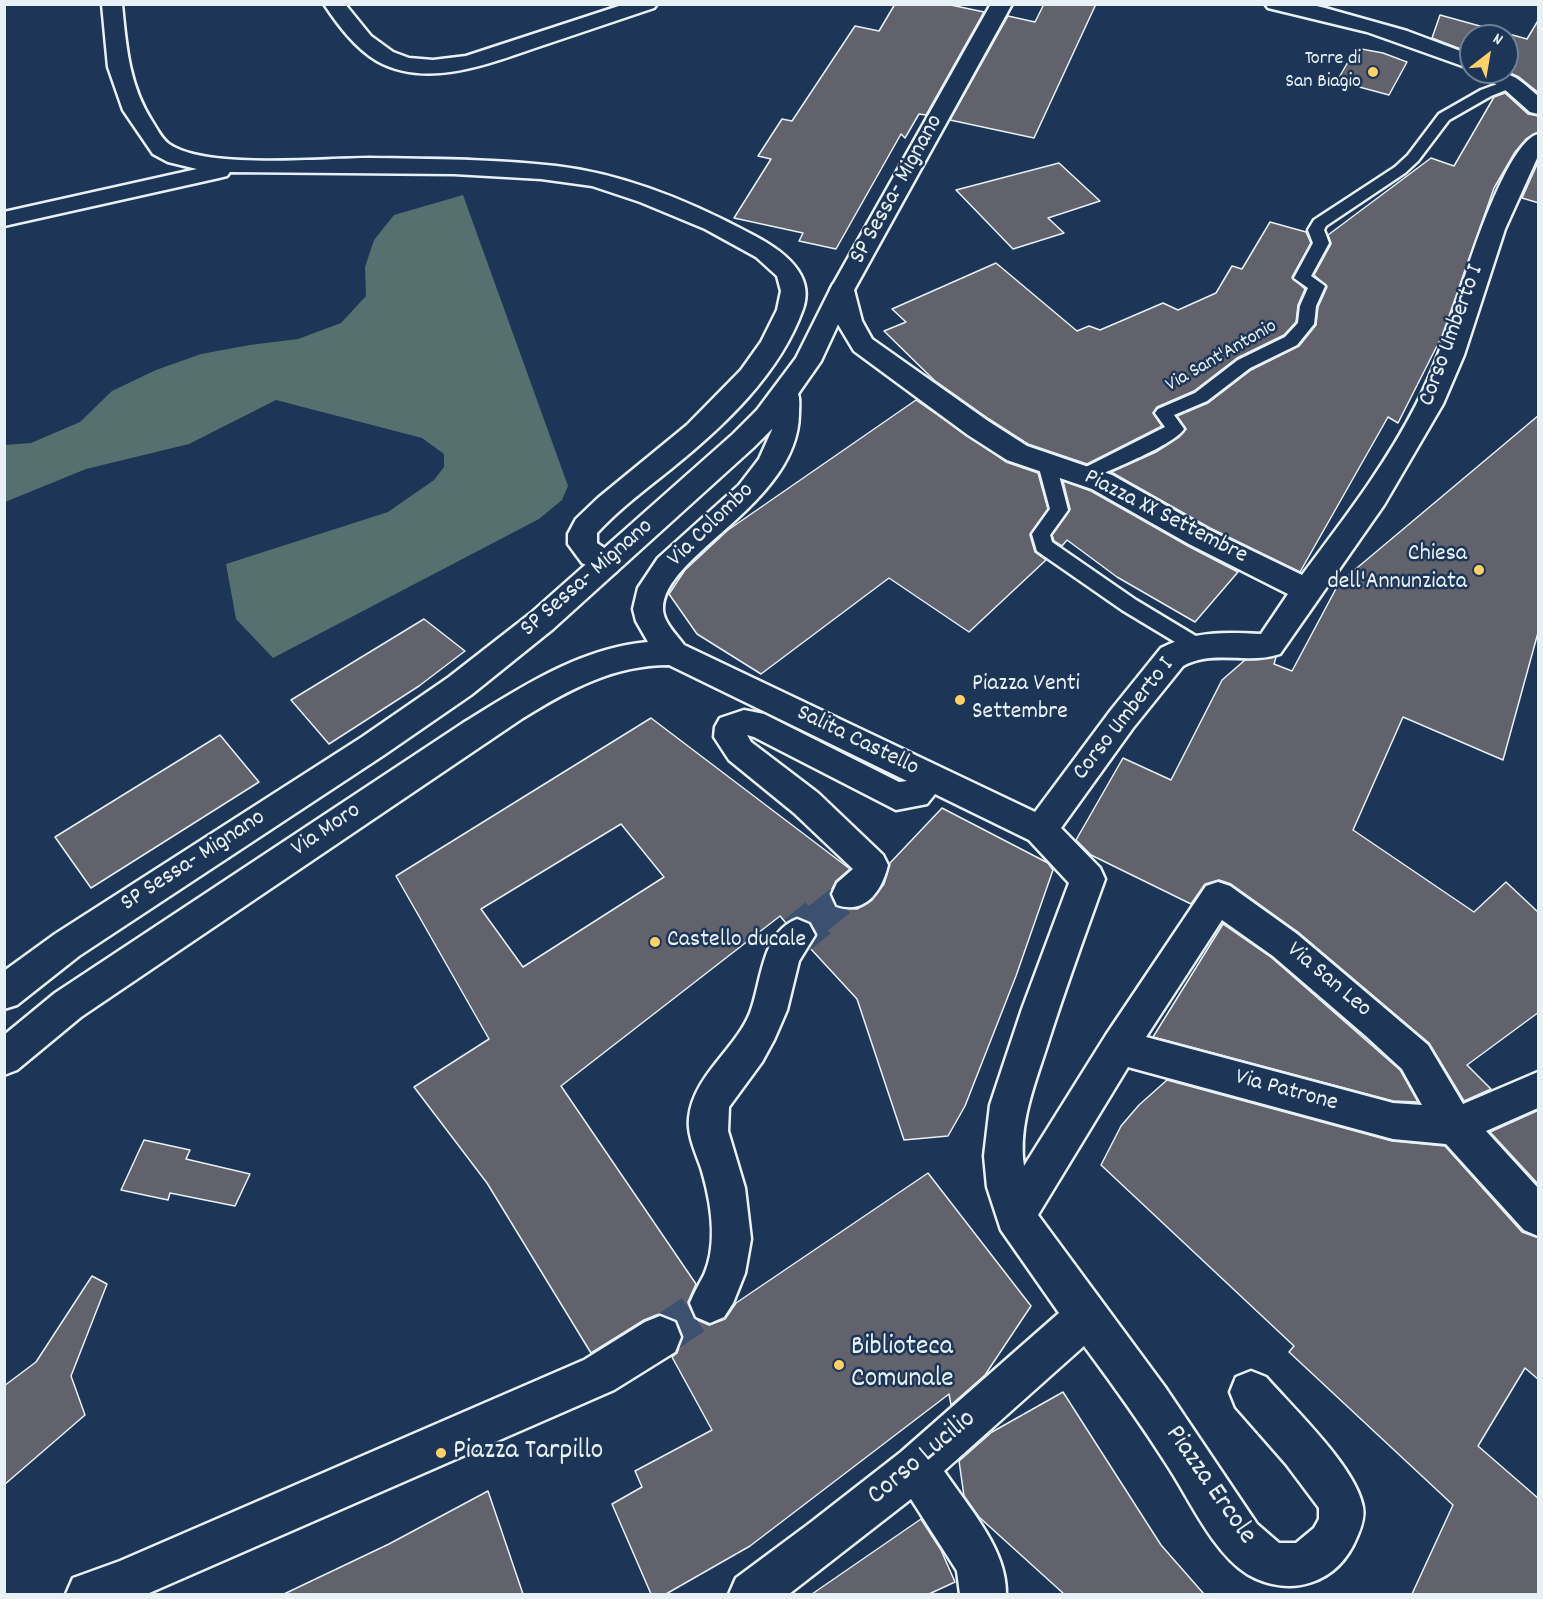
<!DOCTYPE html>
<style>
body{margin:0}
#map{position:relative;width:1543px;height:1599px;overflow:hidden;background:#1d3557;font-family:Dekko,sans-serif}
canvas{display:block}
.frame{position:absolute;inset:0;border:6px solid #e8f1f8;pointer-events:none}
.north{position:absolute;left:1459px;top:24px;width:60px;height:60px;box-sizing:border-box;background:#1d3557;border:2px solid #6e8097;border-radius:50%;rotate:31deg;font-size:16px;font-weight:700;line-height:24px;text-align:center;color:#e8f1f8}
.north::after{content:'';display:block;margin:auto;width:21px;height:27px;background:#ffd166;clip-path:polygon(50% 0,100% 100%,50% 72%,0 100%)}
</style>
<div id="map">
<canvas width="1543" height="1599"></canvas>
<div class="frame"></div>
<div class="north">N</div>
</div>
<script>
const ctx = document.querySelector('canvas').getContext('2d');
ctx.lineJoin = 'round';
function paint(path, color) {
  ctx.fillStyle = color;
  ctx.fill(path, 'evenodd');
}
function trace(path, color, width, dash) {
  ctx.strokeStyle = color;
  ctx.lineWidth = width;
  ctx.lineCap = dash ? 'butt' : 'round';
  ctx.setLineDash(dash || []);
  ctx.stroke(path);
}
function drawText(font, color, halo, rows, align = 'center') {
  ctx.font = font + ' Dekko,sans-serif';
  ctx.lineWidth = 5;
  ctx.setLineDash([]);
  ctx.textBaseline = 'middle';
  ctx.strokeStyle = halo;
  ctx.fillStyle = color;
  for (const [text, x, y, turn = 0] of rows) {
    ctx.save();
    ctx.translate(x, y);
    ctx.rotate((+turn || 0) * Math.PI / 180);
    ctx.textAlign = isNaN(turn) ? turn : align;
    if (halo) ctx.strokeText(text, 0, 0);
    ctx.fillText(text, 0, 0);
    ctx.restore();
  }
}
paint(new Path2D(`
 M463,195L568,486L562,500L539,519L273,658L236,619L226,564L388,512L434,480L444,467V454L422,438L276,400L189,444L86,469L5,502V445L31,443L80,422L112,391L156,370L201,354L250,345L298,339L341,323L366,296L365,267L374,240L394,215Z`), '#55706e');
const building = new Path2D(`
 M895,4H946L984,12L926,115L919,114L905,138L901,134L836,249L799,241L803,233L734,218L771,159L758,156L782,119L792,121L855,26L879,31Z
 M1044,4H1096L1034,138L950,120L1008,16L1035,22Z
 M1440,15L1527,39L1539,19V93L1519,77L1508,72L1507,36H1471V53L1432,38Z
 M1356,48L1383,53L1407,62L1389,95L1337,81Z
 M1505,93L1528,114L1539,116V132L1526,139L1515,152L1494,188L1442,336L1398,423L1388,417L1300,572L1210,528L1111,472L1156,452L1179,437L1186,429L1177,416L1208,403L1251,370L1299,346L1316,325L1318,307L1327,287L1314,275L1331,244L1328,235L1431,158L1454,166L1494,97Z
 M1539,160V203L1522,198Z
 M1059,163L1100,201L1048,218L1064,233L1013,249L956,190Z
 M1270,222L1306,232L1311,243L1292,277L1305,289L1298,305L1296,322L1284,335L1237,358L1194,391L1157,407L1153,413L1162,426L1087,464L1028,444L989,419L934,380L884,331L906,322L892,309L996,263L1077,331L1089,326L1100,330L1163,303L1178,310L1216,293L1232,266L1242,269Z
 M916,400L1006,462L1038,473L1048,509L1030,535L1035,552L1046,560L969,632L889,578L761,674L697,634L669,594L685,570L728,530Z
 M1539,415V629L1503,760L1403,717L1353,830L1474,912L1506,882L1539,913V1012L1467,1065L1491,1089L1464,1101L1429,1043L1298,932L1231,884L1219,880L1205,884L1191,904L1091,855L1076,840L1123,758L1171,780L1222,680L1245,660L1276,657L1274,664L1292,671L1339,583Z
 M1063,481L1091,491L1188,546L1238,572L1195,622L1117,577L1067,540L1062,546L1054,541L1052,535L1070,509Z
 M424,619L465,651L419,686L329,744L291,700Z
 M651,718L850,869L836,881L830,893L837,907L857,909L872,900L884,884L890,863L942,808L1048,863L1053,870L1016,976L965,1106L948,1136L904,1140L857,999L810,948L817,934L810,922L798,917L786,923L780,916L561,1086L696,1284L688,1302L695,1319L709,1325L725,1319L736,1303L928,1173L1031,1306L985,1375L951,1405L949,1394L750,1546L666,1594H651L612,1504L642,1487L635,1471L712,1430L672,1357L677,1353L683,1336L676,1320L659,1314L644,1320L591,1353L487,1183L414,1087L489,1039L396,876ZM621,824L664,877L523,967L481,909Z
 M220,735L259,782L91,888L55,837Z
 M1223,924L1272,958L1400,1070L1418,1102L1393,1101L1153,1037Z
 M1167,1080L1392,1141L1445,1146L1522,1232L1539,1238V1380L1525,1368L1478,1446L1539,1499V1594H1412L1453,1505L1289,1352L1294,1346L1101,1165L1121,1126L1139,1105Z
 M1539,1110V1185L1490,1132Z
 M144,1140L190,1150L186,1159L250,1174L235,1206L170,1193L168,1200L121,1190Z
 M92,1276L107,1284L71,1376L85,1415L4,1485V1386L36,1362Z
 M1063,1392L1161,1545L1204,1594H1064L979,1517L964,1496L959,1461L992,1432Z
 M488,1491L523,1594H284L389,1544Z
 M921,1519L941,1550L955,1582L929,1594H812Z`);
paint(building, '#61626b');
trace(building, '#e8f1f8', 1.5);
trace(new Path2D(`
 M816,920L849,894`), '#3b516f', 31, [31, 15]);
trace(new Path2D(`
 M797,935L818,918
 M660,1337L710,1303`), '#3b516f', 40, [40, 20]);
const service = new Path2D(`
 M1511,79L1516,80L1518,83L1516,86L1491,96L1449,120L1418,161L1405,173L1326,226L1324,230L1329,243L1311,276L1325,286L1316,306L1314,324L1297,345L1250,368L1207,401L1174,415L1184,429C1174,445 1110,470 1090,479L1084,481L1078,479L1075,475L1078,471L1165,427L1155,413L1158,409L1195,393L1238,360L1285,337L1298,323L1300,306L1308,288L1294,278L1313,243L1308,230L1314,220L1395,167L1408,155L1439,114L1481,90Z
 M1047,458L1053,460L1056,464L1068,510L1050,535L1052,542L1136,600L1204,641L1207,646L1204,651L1197,654L1190,651L1122,610L1037,551L1032,534L1050,509L1038,464L1041,460Z`);
const minor = new Path2D(`
 M102,4H122C126,46 129,85 152,121C157,129 162,139 169,144C206,170 324,158 370,158C432,159 495,159 556,166C625,174 692,202 753,235C780,249 816,273 803,309C780,374 724,426 671,469C646,489 619,509 597,533V543L616,556L621,564L616,572L606,575L582,563L568,544V534L576,519L598,498L687,425L741,370L761,342L777,310L781,291L777,276L756,257L705,229L640,202L592,186L541,179L454,174L230,172L227,176L219,178L4,226V212L197,169L168,162L153,154L123,110L108,67Z
 M324,4H345L371,36L393,52L409,58L433,60L466,56L625,4H657L654,8C619,20 585,31 550,43C497,60 431,91 377,61C355,48 338,25 324,4Z
 M1265,4H1308L1325,8L1407,31L1471,55V69L1367,32L1268,8Z
 M1480,72C1513,72 1514,75 1538,96V114L1530,112L1503,88L1483,77Z
 M1538,134V156L1505,229L1464,355L1443,404L1384,505L1280,654C1248,665 1214,649 1183,666L1133,728L1061,828L1100,868L1105,879C1085,935 1064,992 1046,1049C1034,1086 1018,1126 1024,1166L1106,1035L1206,886L1218,882L1230,886L1297,934L1428,1045L1463,1104L1538,1072V1108L1486,1131L1538,1188V1236L1524,1230L1446,1144L1393,1139L1128,1067L1038,1215L1165,1387L1257,1524L1279,1543H1296L1314,1528L1319,1519V1508L1286,1464L1236,1407L1230,1392L1236,1377L1251,1371L1266,1377C1293,1408 1356,1467 1363,1507C1365,1517 1361,1528 1357,1537C1338,1584 1290,1599 1247,1574C1212,1551 1190,1500 1167,1465C1141,1424 1113,1385 1084,1346L944,1471C968,1507 1007,1549 1006,1594H960L957,1571L911,1499L789,1594H729L736,1578L810,1523L901,1452L1059,1313L1001,1230L987,1187L984,1156L990,1105L1022,1009L1069,883L1029,840L935,794L927,804L896,810L754,737L747,735L751,742L818,793L883,855L888,865C882,890 866,915 837,905L832,894L837,883L853,869L794,813L729,760L714,737L715,727L720,718L744,710L764,714L899,782L907,781L669,665C614,665 570,689 523,718L81,1017L17,1070L4,1075V1035L55,993L463,723C520,688 579,648 648,642L636,621L633,609L638,588L658,558L739,485L759,459L772,430L773,394L777,388L786,385L795,388C801,396 799,405 799,414C798,504 662,555 663,609C663,622 677,635 684,645L1035,812L1111,710L1161,648C1193,631 1225,632 1261,634L1288,594L1189,544L1092,489L1007,460L968,435L854,351L836,321L830,290L833,284L842,282L851,284L854,290L862,321L872,339L988,421L1027,446L1112,475L1209,530L1302,575C1343,520 1385,466 1416,405C1439,360 1453,311 1469,264C1478,237 1511,141 1538,134ZM1222,920L1273,956L1366,1036L1402,1069L1422,1105L1393,1103L1146,1037Z
 M797,919L809,924L815,935L799,961L787,1010L774,1040L762,1062L729,1107L728,1131L745,1188L751,1239L745,1273L733,1303L724,1317L710,1323L696,1317L690,1303C694,1293 699,1284 704,1275C718,1244 711,1202 702,1171C697,1155 687,1136 689,1118C693,1076 735,1050 750,1013C762,982 761,933 797,919Z
 M660,1316L675,1322L681,1337L675,1352L614,1390L147,1594H66L73,1578L120,1561L584,1360L645,1322Z`);
const tertiary = new Path2D(`
 M991,4H1012L854,290L821,361L777,424L753,448L553,629L471,695L384,755L79,956L17,1005L4,1009V971L55,934L362,737L449,677L531,613L733,434L757,410L796,358L830,290Z`);
trace(service, '#e8f1f8', 5);
trace(minor, '#e8f1f8', 5);
trace(tertiary, '#e8f1f8', 5);
paint(service, '#1d3557');
paint(minor, '#1d3557');
paint(tertiary, '#1d3557');
for (const [x, y, r, color] of [
 [1373,72,6,"#ffd166"],
 [1479,570,6,"#ffd166"],
 [960,700,6,"#ffd166"],
 [655,942,6,"#ffd166"],
 [839,1365,6,"#ffd166"],
 [441,1453,6,"#ffd166"]
]) {
  const dot = new Path2D();
  dot.arc(x, y, r, 0, 2 * Math.PI);
  ctx.fillStyle = color;
  ctx.fill(dot);
  trace(dot, '#1d3557', 2);
}
drawText('20px', '#e8f1f8', '#1d3557', [
 ["Torre di",1361,60],
 ["San Biagio",1361,83]
], 'right');
drawText('20px', '#e8f1f8', '#1d3557', [
 ["Via Sant'Antonio",1222,357,-30]
]);
drawText('24px', '#e8f1f8', '#1d3557', [
 ["SP Sessa- Mignano",898,190,-61],
 ["Corso Umberto I",1453,336,-70],
 ["Piazza XX Settembre",1165,518,27],
 ["Via Colombo",712,526,-44],
 ["SP Sessa- Mignano",588,579,-41],
 ["Corso Umberto I",1125,720,-52],
 ["Salita Castello",857,742,26],
 ["Via Moro",327,831,-34],
 ["SP Sessa- Mignano",194,862,-33],
 ["Via San Leo",1328,981,40],
 ["Via Patrone",1286,1092,15]
]);
drawText('24px', '#e8f1f8', '#1d3557', [
 ["Chiesa",1467,556,"right"],
 ["dell'Annunziata",1467,584,"right"],
 ["Piazza Venti",972,686],
 ["Settembre",972,714],
 ["Castello ducale",667,942]
], 'left');
drawText('28px', '#e8f1f8', '#1d3557', [
 ["Biblioteca",851,1349],
 ["Comunale",851,1381],
 ["Piazza Tarpillo",453,1453]
], 'left');
drawText('28px', '#e8f1f8', '#1d3557', [
 ["Corso Lucilio",923,1459,-40],
 ["Piazza Ercole",1209,1486,55]
]);
</script>
